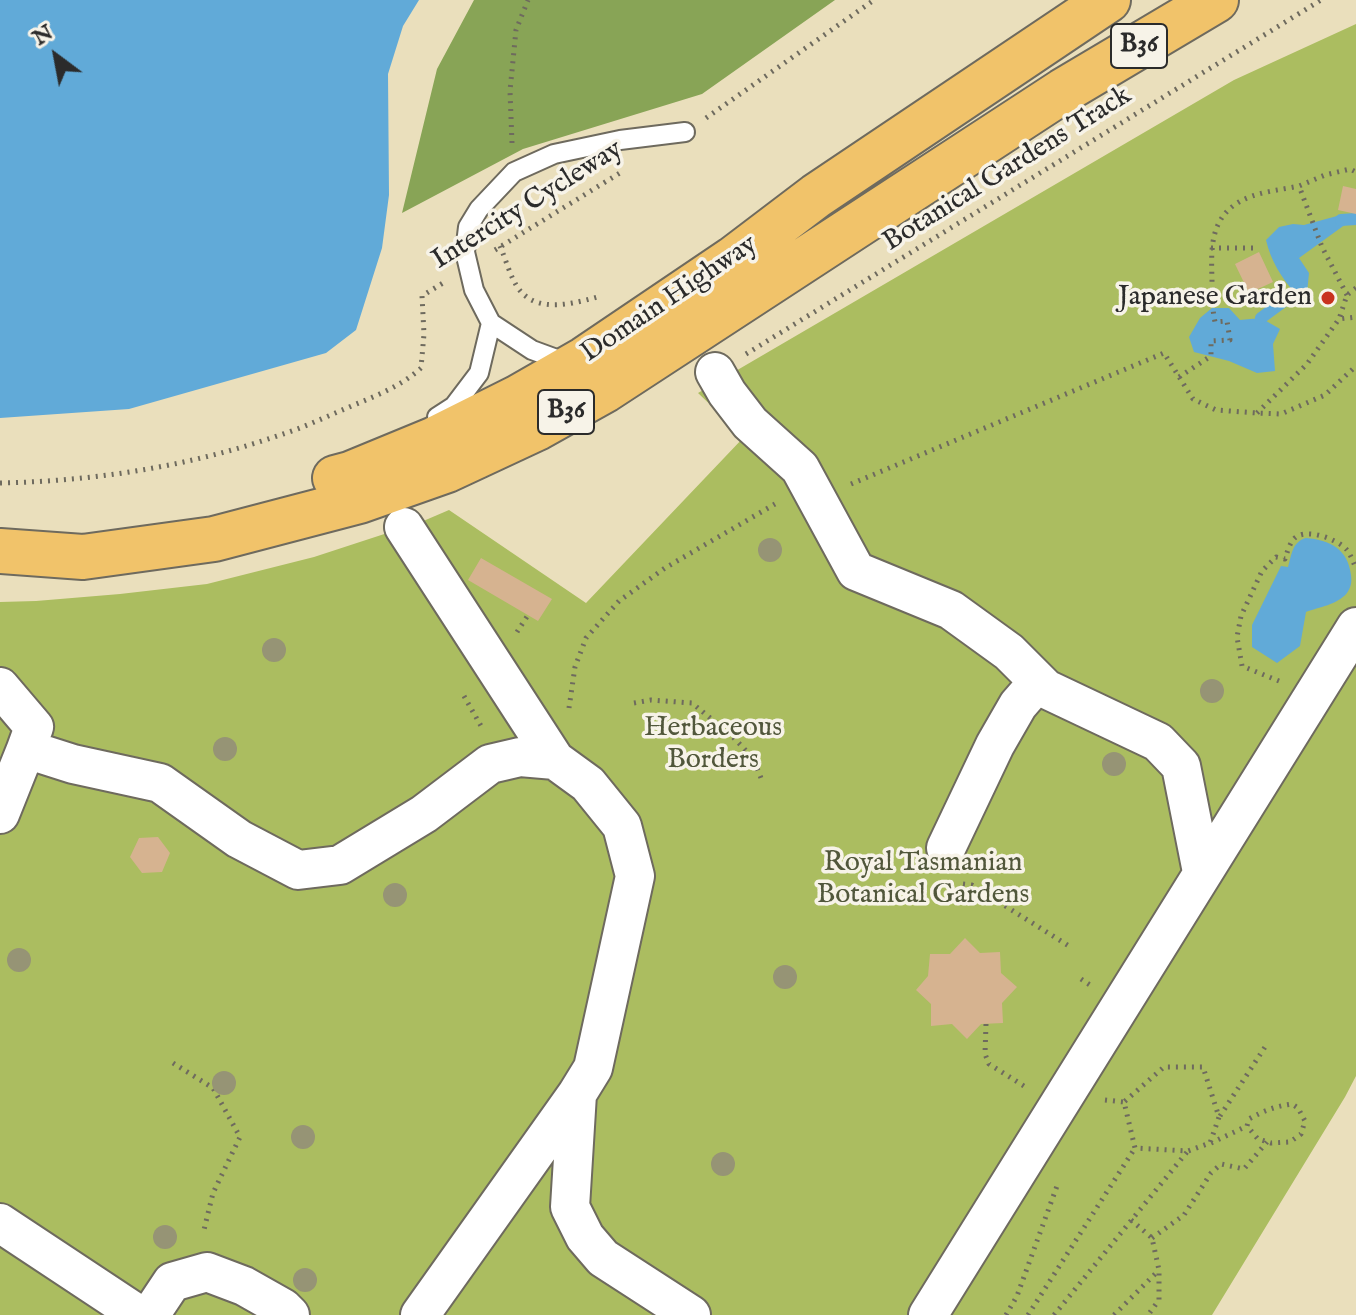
<!DOCTYPE html>
<style>
body{margin:0}
#map{position:relative;width:1356px;height:1315px;overflow:hidden;background:#eadfbc;font-family:"IM FELL English",serif}
canvas{display:block}
.north{position:absolute;left:16px;top:16px;width:80px;height:80px;-webkit-text-stroke:6px #f7f3e8;paint-order:stroke;rotate:328deg;font-size:22px;font-weight:700;line-height:32px;text-align:center;color:#2b2b2b}
.north::after{content:'';display:block;margin:auto;width:28px;height:36px;background:#2b2b2b;clip-path:polygon(50% 0,100% 100%,50% 72%,0 100%)}
</style>
<div id="map">
<canvas width="1356" height="1315"></canvas>
<div class="north">N</div>
</div>
<script>
const ctx = document.querySelector('canvas').getContext('2d');
ctx.lineJoin = 'round';
function paint(path, color) {
  ctx.fillStyle = color;
  ctx.fill(path, 'evenodd');
}
function trace(path, color, width, dash) {
  ctx.strokeStyle = color;
  ctx.lineWidth = width;
  ctx.lineCap = dash ? 'butt' : 'round';
  ctx.setLineDash(dash || []);
  ctx.stroke(path);
}
function drawText(font, color, halo, rows, align = 'center') {
  ctx.font = font + ' "IM FELL English",serif';
  ctx.lineWidth = 7;
  ctx.setLineDash([]);
  ctx.textBaseline = 'middle';
  ctx.strokeStyle = halo;
  ctx.fillStyle = color;
  for (const [text, x, y, turn = 0] of rows) {
    ctx.save();
    ctx.translate(x, y);
    ctx.rotate((+turn || 0) * Math.PI / 180);
    ctx.textAlign = isNaN(turn) ? turn : align;
    if (halo) ctx.strokeText(text, 0, 0);
    ctx.fillText(text, 0, 0);
    ctx.restore();
  }
}
paint(new Path2D(`
 M1356,24V1076L1345,1097L1212,1315H0V602L36,601L120,594L207,584L314,557L421,522L449,510L586,603L744,437L698,393L1234,80Z`), '#abbd60');
paint(new Path2D(`
 M474,0H835L702,94L523,149L402,213L437,69Z`), '#88a456');
paint(new Path2D(`
 M0,0H419L403,26L388,74L389,195L382,248L356,330L326,353L129,409L0,418Z
 M1337,216L1346,224L1299,258L1309,273L1307,293H1295C1281,277 1271,261 1266,240L1279,227L1293,224L1304,225Z
 M1212,308H1229L1240,320L1261,318L1280,329L1273,344L1275,371L1257,373L1229,361L1194,352L1189,337L1200,318Z
 M1306,538C1330,540 1348,549 1351,575C1352,582 1351,587 1347,593C1337,605 1319,607 1306,612L1300,646L1277,663L1252,647V625L1281,566L1288,567C1292,554 1292,542 1306,538Z`), '#61aad8');
trace(new Path2D(`
 M1341,220L1356,219
 M1261,318L1295,293`), '#61aad8', 12);
paint(new Path2D(`
 M1343,186L1356,189V214L1338,210Z
 M1259,252L1273,282L1249,293L1235,264Z
 M481,558L552,599L538,621L468,580Z
 M158,837L170,853L162,872L142,873L130,857L139,838Z
 M965,938L980,953L1000,952L1001,973L1017,987L1002,1003L1003,1023L981,1024L967,1039L952,1024L931,1026V1004L916,990L928,976L930,954H950Z`), '#d6b390');
const lane = new Path2D(`
 M570,361H562L532,350L491,323L474,290L465,252L468,227L479,209L514,172L554,154L620,140L685,132
 M437,417L454,406L479,373L491,323`);
const street = new Path2D(`
 M715,372L727,393L750,423L800,468L856,571L951,610L1009,652L1046,689L1158,742L1181,766L1202,872
 M404,527L555,760L588,784L622,826L635,876L593,1068L577,1094L420,1315
 M0,687L34,727L26,749
 M0,814L26,749L73,764L160,783L239,839L298,870L340,865L424,814L490,764L520,757L555,760
 M946,848L995,745L1018,705L1038,682
 M577,1094L570,1207L585,1237L603,1258L691,1315
 M0,1223L139,1315
 M150,1315L172,1282L207,1272L244,1286L283,1308L290,1315
 M928,1315L1356,627`);
const primary = new Path2D(`
 M335,478L350,474L435,439L517,398L585,359L733,259L816,196L1108,0
 M0,551L83,557L214,539L359,501L447,470L537,428L605,390L1063,91L1216,0`);
trace(lane, '#6e6a5e', 22);
trace(street, '#6e6a5e', 42);
trace(primary, '#6e6a5e', 48);
trace(new Path2D(`
 M706,118L874,0
 M512,143L510,91L516,30L528,0
 M500,246C506,260 510,276 518,288C537,315 575,303 601,296
 M1211,248H1254
 M495,250L623,171
 M1356,288L1347,295L1339,319L1356,317
 M1347,295L1322,247L1299,186L1325,175L1350,169L1356,172
 M746,354L1321,0
 M1179,377L1211,356V341L1230,340L1227,321L1215,322C1212,308 1212,294 1212,279C1211,249 1210,219 1239,202C1256,192 1280,190 1299,186
 M1257,413L1307,364L1339,319
 M0,483C97,481 191,466 283,434C302,428 321,419 340,411C367,399 398,389 421,368L424,334L422,296L443,283
 M851,484L1164,353L1193,399L1216,410L1257,413L1281,414L1325,395L1356,366
 M517,632L528,615
 M1279,681L1242,666L1237,637L1241,616L1262,571L1276,557L1285,559C1287,553 1289,545 1293,540C1303,526 1338,539 1347,550C1351,555 1353,562 1356,568
 M464,696L481,726
 M634,703L651,700L692,703L732,736L753,758L763,783
 M569,708L575,667L586,638L619,601L665,568L775,504
 M963,884L972,885L1072,948
 M1081,979L1090,985
 M986,1024L985,1054L989,1064L1027,1088
 M173,1063L213,1088L240,1137L213,1193L203,1234
 M1105,1100L1124,1102L1135,1148L1188,1151L1210,1143L1219,1117L1203,1067H1164L1124,1102
 M1220,1116L1265,1047
 M1211,1143L1247,1126L1249,1119C1263,1111 1276,1106 1292,1104L1298,1108L1305,1121L1301,1134L1290,1142L1271,1143L1258,1139L1247,1126
 M1131,1220L1152,1238L1159,1270V1300L1148,1315
 M1152,1238L1184,1215L1211,1173L1221,1164L1244,1169L1267,1142
 M1006,1315L1017,1296L1057,1186
 M1028,1315L1135,1148
 M1054,1315L1187,1152
 M1114,1315L1158,1271`), '#6e6a5e', 5, [2, 6]);
trace(lane, '#fff', 18);
trace(street, '#fff', 38);
trace(primary, '#f1c36a', 44);
ctx.fillStyle = '#969475';
for (const [x, y] of [
 [770,550],
 [274,650],
 [1212,691],
 [225,749],
 [1114,764],
 [395,895],
 [19,960],
 [785,977],
 [224,1083],
 [303,1137],
 [723,1164],
 [165,1237],
 [305,1280]
]) {
  ctx.beginPath();
  ctx.arc(x, y, 12, 0, 2 * Math.PI);
  ctx.fill();
}
for (const [x, y, r, color] of [
 [1328,298,8,"#c8321e"]
]) {
  const dot = new Path2D();
  dot.arc(x, y, r, 0, 2 * Math.PI);
  ctx.fillStyle = color;
  ctx.fill(dot);
  trace(dot, '#f7f3e8', 3);
}
for (const [x, y, w] of [
 [1139,46,56],
 [566,412,56]
]) {
  const box = new Path2D();
  box.roundRect(x - w / 2, y - 22, w, 44, 6);
  ctx.fillStyle = '#f7f3e8';
  ctx.fill(box);
  trace(box, '#2b2b2b', 2);
}
drawText('bold 26px', '#2b2b2b', null, [
 ["B36",1139,46],
 ["B36",566,412]
]);
drawText('28px', '#2b2b2b', '#f7f3e8', [
 ["Botanical Gardens Track",1008,170,-32],
 ["Intercity Cycleway",528,206,-32],
 ["Domain Highway",670,300,-34]
]);
drawText('28px', '#2b2b2b', '#f7f3e8', [
 ["Japanese Garden",1312,298]
], 'right');
drawText('28px', '#51573b', '#f7f3e8', [
 ["Herbaceous",713,729],
 ["Borders",713,761],
 ["Royal Tasmanian",923,864],
 ["Botanical Gardens",923,896]
]);
</script>
